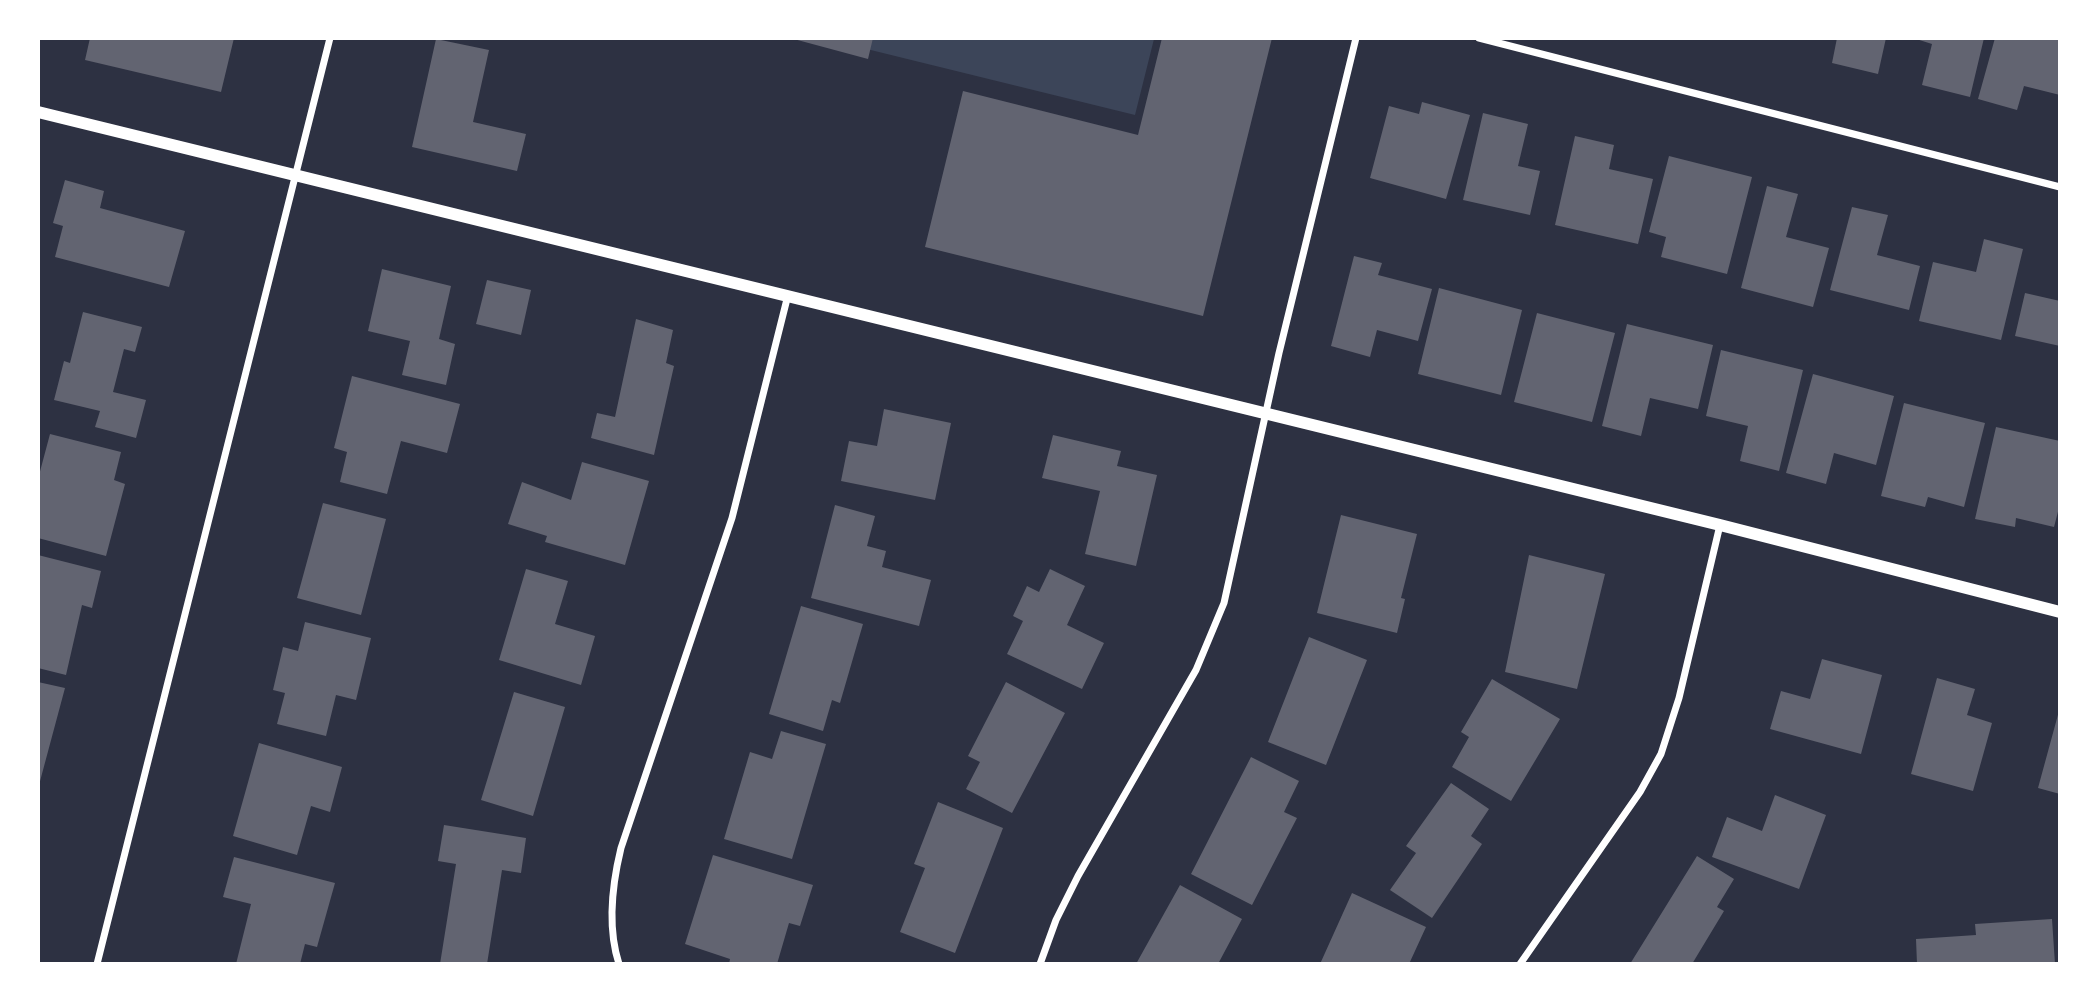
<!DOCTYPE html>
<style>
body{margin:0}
#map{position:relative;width:2098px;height:1002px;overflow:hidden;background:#2d3142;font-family:"Alegreya Sans",sans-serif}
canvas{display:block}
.frame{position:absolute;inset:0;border:40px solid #fff;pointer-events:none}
</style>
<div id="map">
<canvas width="2098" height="1002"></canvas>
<div class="frame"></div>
</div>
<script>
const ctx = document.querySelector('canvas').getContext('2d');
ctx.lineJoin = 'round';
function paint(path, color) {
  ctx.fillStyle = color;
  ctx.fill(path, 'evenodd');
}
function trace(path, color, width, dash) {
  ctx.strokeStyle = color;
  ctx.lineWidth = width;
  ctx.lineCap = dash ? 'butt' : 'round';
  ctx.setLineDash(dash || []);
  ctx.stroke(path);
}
paint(new Path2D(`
 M826,39H1154L1135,115Z`), '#3c4559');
paint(new Path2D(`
 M90,38H234L221,92L85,60Z
 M790,38H873L868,59Z
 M1162,38H1272L1203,316L925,247L963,91L1138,135Z
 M1837,38H1886L1878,74L1832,63Z
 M1984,38L1970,97L1922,85L1932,44L1913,38Z
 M1995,38H2060V95L2024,86L2017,110L1978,99Z
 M436,39L489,50L473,122L526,134L517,171L412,147Z
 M1422,102L1470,115L1446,199L1370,178L1389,106L1419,114Z
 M1483,113L1528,124L1518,166L1540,171L1530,215L1463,200Z
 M1575,136L1614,145L1609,169L1653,179L1638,244L1555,225Z
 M1669,156L1752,177L1727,274L1661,257L1666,237L1649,232Z
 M65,180L104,191L100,208L185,231L169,287L55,257L63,226L53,223Z
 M1767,186L1798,194L1786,237L1829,248L1813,307L1741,288Z
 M1852,207L1888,215L1877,255L1920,266L1909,310L1830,290Z
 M1984,239L2023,249L2001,340L1919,321L1933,262L1976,272Z
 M1354,256L1382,263L1378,275L1432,289L1418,341L1377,330L1370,357L1331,346Z
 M382,269L451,286L439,339L455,344L446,385L402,375L410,341L368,331Z
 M487,280L531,290L521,335L476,324Z
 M1439,288L1522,310L1501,395L1418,374Z
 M2025,293L2060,301V346L2015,336Z
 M83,312L142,327L135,352L124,349L113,392L146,400L136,438L95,427L100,411L54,400L64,361L70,363Z
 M1537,313L1615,333L1592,422L1514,402Z
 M636,319L673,330L666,363L674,366L654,455L591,438L597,413L615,417Z
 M1627,324L1713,345L1698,409L1650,398L1641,436L1602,426Z
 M1721,350L1803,370L1779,471L1740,461L1748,426L1706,416Z
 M1813,374L1894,396L1876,465L1834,453L1826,484L1786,473Z
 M352,376L460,404L447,453L401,441L387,494L340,482L347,452L334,448Z
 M1904,403L1985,423L1964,507L1928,497L1925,507L1881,496Z
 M884,409L951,423L935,500L841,481L849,441L877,446Z
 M1996,427L2060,441V504L2054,527L2016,518L2015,527L1975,519Z
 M50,434L121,452L114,480L125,484L106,556L38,538V479Z
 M1053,435L1121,451L1117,466L1157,475L1136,566L1085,554L1100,491L1042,478Z
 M582,462L649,481L625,565L545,542L547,536L508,524L522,482L571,500Z
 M323,503L386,519L361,615L297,598Z
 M835,505L875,516L867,546L886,551L882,567L931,580L919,626L811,598Z
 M1341,515L1417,534L1401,598L1405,599L1397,633L1317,613Z
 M38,555L101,571L92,608L82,605L66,675L38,668Z
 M1529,555L1605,574L1577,689L1505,672Z
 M526,569L568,581L555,624L595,636L581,685L499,660Z
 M1050,569L1085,586L1067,625L1104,643L1082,689L1007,654L1023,621L1013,616L1027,586L1039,592Z
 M801,606L863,624L840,703L832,700L823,731L769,714Z
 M305,622L371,638L356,700L336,695L326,736L277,724L285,693L273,690L283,647L298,651Z
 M1309,637L1367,660L1326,765L1268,742Z
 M1822,659L1882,675L1861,754L1770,729L1781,691L1810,699Z
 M1937,678L1975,689L1967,715L1992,723L1973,791L1911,774Z
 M1492,679L1560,719L1511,801L1452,767L1469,737L1461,732Z
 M38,682L65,688L39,785H38Z
 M1006,682L1065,713L1012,813L966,789L980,762L968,756Z
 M514,692L565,707L533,816L481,800Z
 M2059,711L2060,712V794L2038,788Z
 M781,731L826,744L792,859L724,839L750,752L772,759Z
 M259,743L342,767L330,812L311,806L297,855L233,836Z
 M1251,757L1299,781L1284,812L1297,818L1252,905L1191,874Z
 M1451,783L1489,809L1471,836L1482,844L1432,918L1390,890L1416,853L1406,846Z
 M1775,795L1826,815L1799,889L1712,857L1727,817L1762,831Z
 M938,802L1003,828L955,953L900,932L925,868L914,864Z
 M444,825L526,838L521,873L502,870L487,964H440L456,864L438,861Z
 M713,855L813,885L800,926L789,923L777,964H729L730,959L685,944Z
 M1697,856L1734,879L1717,907L1724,911L1692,964H1630Z
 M234,857L335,883L317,947L305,944L300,964H236L251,904L223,897Z
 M1180,885L1242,919L1218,964H1136Z
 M1352,893L1426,927L1409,964H1320Z
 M2052,919L2055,964H1917L1916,939L1976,935L1975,924Z`), '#626471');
trace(new Path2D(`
 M1479,38L2060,187
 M97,964L330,38
 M619,964C607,927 612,885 621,848L732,518L788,295
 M1040,964L1056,920L1078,876L1196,670L1224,603L1279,353L1356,38
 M1520,964L1640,792L1661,754L1679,698L1720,525`), '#fff', 7);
trace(new Path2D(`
 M38,112L1720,525L2060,612`), '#fff', 12);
</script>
